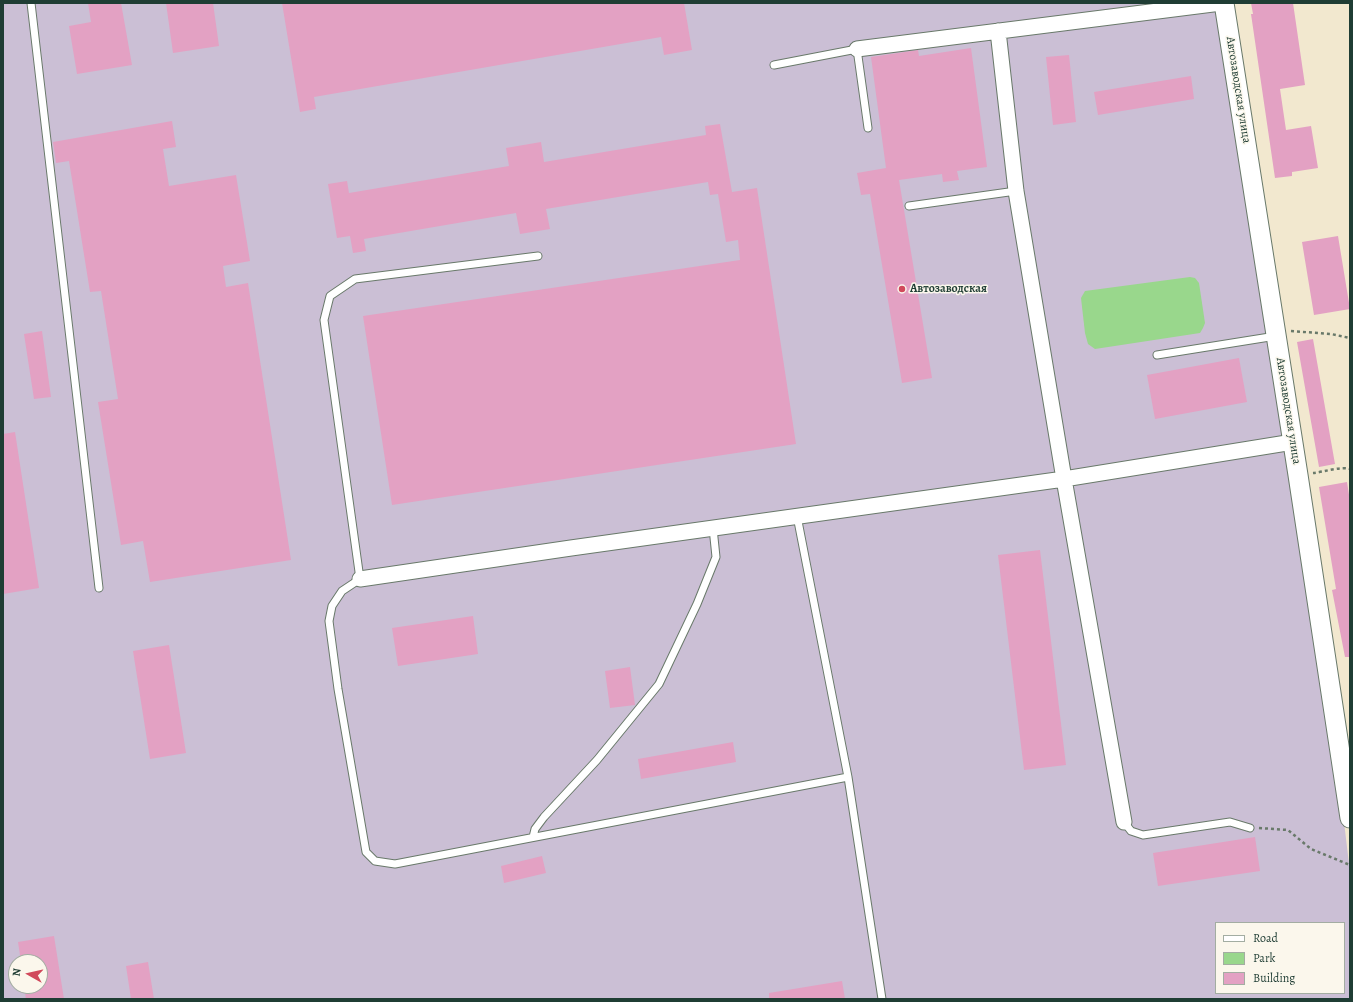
<!DOCTYPE html>
<meta charset="utf-8">
<style>
body{margin:0}
#map{position:relative;width:1353px;height:1002px;overflow:hidden;background:#f2e8cf;font-family:Alegreya,serif}
canvas{display:block}
.frame{position:absolute;inset:0;border:4px solid #1f3d34;pointer-events:none}
.legend{position:absolute;left:1215px;top:922px;width:130px;height:72px;box-sizing:border-box;background:#fbf7ec;border:1px solid #a3ada2;margin:0;padding:5px 7px;list-style:none;font-size:12px;color:#1f3d34}
.legend li{display:flex;align-items:center;gap:8px;height:20px}
.legend b{width:20px;border:1px solid #a3ada2}
.north{position:absolute;left:8px;top:954px;width:40px;height:40px;box-sizing:border-box;background:#fbf7ec;border:1px solid #a3ada2;border-radius:50%;rotate:278deg;font-size:11px;font-weight:700;line-height:16px;text-align:center;color:#1f3d34}
.north::after{content:'';display:block;margin:auto;width:14px;height:18px;background:#d1495b;clip-path:polygon(50% 0,100% 100%,50% 72%,0 100%)}
</style>
<div id="map">
<canvas width="1353" height="1002"></canvas>
<div class="frame"></div>
<ul class="legend">
<li><b style="height:5px;background:#fff"></b>Road</li>
<li><b style="height:11px;background:#99d78c"></b>Park</li>
<li><b style="height:11px;background:#e3a1c3"></b>Building</li>
</ul>
<div class="north">N</div>
</div>
<script>
const ctx = document.querySelector('canvas').getContext('2d');
ctx.lineJoin = 'round';
function paint(path, color) {
  ctx.fillStyle = color;
  ctx.fill(path, 'evenodd');
}
function trace(path, color, width, dash) {
  ctx.strokeStyle = color;
  ctx.lineWidth = width;
  ctx.lineCap = dash ? 'butt' : 'round';
  ctx.setLineDash(dash || []);
  ctx.stroke(path);
}
function drawText(font, color, halo, rows, align = 'center') {
  ctx.font = font + ' Alegreya,serif';
  ctx.lineWidth = 3;
  ctx.setLineDash([]);
  ctx.textBaseline = 'middle';
  ctx.strokeStyle = halo;
  ctx.fillStyle = color;
  for (const [text, x, y, turn = 0] of rows) {
    ctx.save();
    ctx.translate(x, y);
    ctx.rotate((+turn || 0) * Math.PI / 180);
    ctx.textAlign = isNaN(turn) ? turn : align;
    if (halo) ctx.strokeText(text, 0, 0);
    ctx.fillText(text, 0, 0);
    ctx.restore();
  }
}
paint(new Path2D(`
 M3,3H1218L1341,797L1350,872V999H3ZM1216,923H1344V993H1216ZM16,962H40V986H16Z`), '#cbbfd5');
paint(new Path2D(`
 M1190,277L1195,278L1199,283L1205,323L1203,328L1200,333L1095,349L1088,344L1085,333L1081,298L1085,291Z`), '#99d78c');
paint(new Path2D(`
 M88,3H121L132,65L77,74L69,26L91,22Z
 M166,3H213L219,46L173,53Z
 M282,3H684L692,50L664,55L661,37L314,97L316,109L300,112Z
 M1251,3H1293L1305,85L1280,89L1286,130L1311,126L1318,168L1292,172V176L1275,178L1251,14H1253Z
 M971,48L987,167L957,171L959,180L943,182L942,174L899,180L932,378L902,383L870,194L861,195L857,173L886,168L871,57L918,50L919,56Z
 M1069,55L1076,122L1053,125L1046,57Z
 M1191,76L1194,99L1098,115L1094,92Z
 M172,121L176,147L163,149L169,186L236,175L250,261L223,266L226,287L248,283L291,560L150,582L143,541L121,545L98,402L118,399L101,291L90,292L69,161L56,163L53,142Z
 M720,124L732,192L757,188L796,444L392,505L363,316L740,260L738,240L726,242L718,194L710,195L708,182L546,209L550,229L520,234L516,213L364,239L366,251L353,253L350,236L337,238L328,184L347,181L349,193L509,166L506,148L541,142L544,162L706,135L705,126Z
 M1338,236L1350,309L1314,315L1302,242Z
 M42,331L51,397L34,399L24,334Z
 M1313,339L1335,464L1319,467L1297,342Z
 M1239,358L1247,402L1155,419L1147,375Z
 M15,432L39,588L3,594V434Z
 M1347,482L1350,501V657H1345L1332,590L1336,589L1319,487Z
 M1040,550L1066,765L1024,770L998,555Z
 M473,616L478,654L398,666L392,628Z
 M169,645L186,753L150,759L133,651Z
 M630,667L635,705L610,708L605,671Z
 M733,742L736,762L641,779L638,759Z
 M1255,837L1260,871L1158,886L1153,853Z
 M542,856L546,873L504,883L501,866Z
 M54,936L64,999H26L24,986H40V962H21L18,942Z
 M148,962L154,999H131L126,966Z
 M842,981L845,999H769V993Z`), '#e3a1c3');
const service = new Path2D(`
 M31,3L99,588
 M774,65L857,49L868,128
 M909,206L1016,191
 M538,256L355,279L330,296L324,320L360,579L342,591L332,606L329,621L338,689L366,852L375,861L395,864L848,777
 M1157,355L1276,336
 M797,516L848,777L882,999
 M1124,822L1131,831L1143,835L1230,822L1250,828
 M533,837L535,829L544,817L597,760L659,684L697,604L716,557L713,528`);
const minor = new Path2D(`
 M998,31L1016,191L1064,479L1124,822
 M857,49L1221,3
 M360,579L571,548L1064,479L1293,442`);
const tertiary = new Path2D(`
 M1224,3L1298,475L1350,818`);
trace(service, '#69796a', 9);
trace(minor, '#69796a', 17);
trace(tertiary, '#69796a', 21);
trace(new Path2D(`
 M1291,331L1331,334L1350,338
 M1313,473C1324,472 1341,466 1350,469
 M1259,828L1288,830L1311,849L1350,865`), '#69796a', 2.5, [3, 3]);
trace(service, '#fff', 7);
trace(minor, '#fff', 15);
trace(tertiary, '#fff', 19);
for (const [x, y, r, color] of [
 [902,289,4,"#d1495b"]
]) {
  const dot = new Path2D();
  dot.arc(x, y, r, 0, 2 * Math.PI);
  ctx.fillStyle = color;
  ctx.fill(dot);
  trace(dot, '#fbf7ec', 1.5);
}
drawText('12px', '#1f3d34', '#fbf7ec', [
 ["Автозаводская улица",1238,90,81],
 ["Автозаводская улица",1288,411,81]
]);
drawText('bold 12px', '#1f3d34', '#fbf7ec', [
 ["Автозаводская",910,289]
], 'left');
</script>
